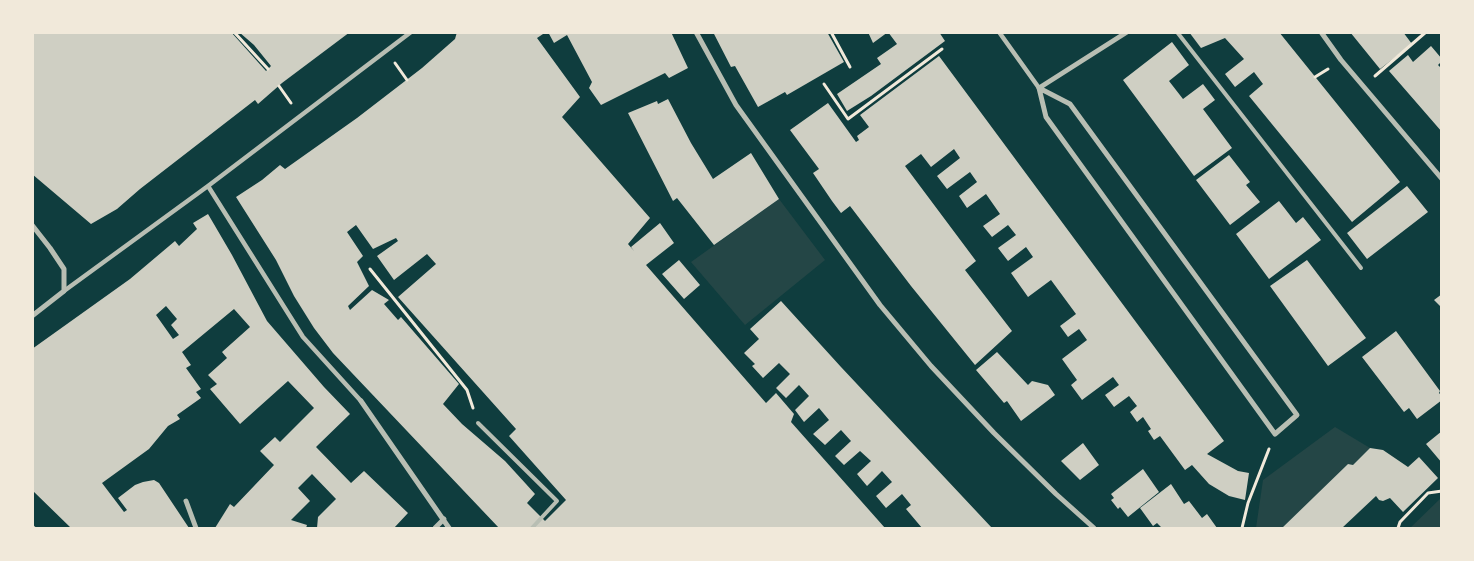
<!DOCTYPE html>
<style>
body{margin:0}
#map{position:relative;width:1474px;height:561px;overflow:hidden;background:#0f3d3e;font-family:Lato,sans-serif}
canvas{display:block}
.frame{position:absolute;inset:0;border:34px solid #f1e9da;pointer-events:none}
</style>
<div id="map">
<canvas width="1474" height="561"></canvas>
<div class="frame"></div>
</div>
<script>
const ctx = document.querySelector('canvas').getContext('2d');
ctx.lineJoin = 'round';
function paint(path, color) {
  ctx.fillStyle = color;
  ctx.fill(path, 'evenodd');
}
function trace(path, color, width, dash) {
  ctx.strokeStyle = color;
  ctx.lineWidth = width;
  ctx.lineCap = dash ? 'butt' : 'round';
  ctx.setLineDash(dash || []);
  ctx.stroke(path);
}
paint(new Path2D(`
 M779,199L825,260L745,325L691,262Z
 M1335,427L1370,448L1353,465L1348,464L1282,528H1256L1263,480Z
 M1441,498V528H1410Z`), '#244646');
paint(new Path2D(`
 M32,32H231L266,71L271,66L254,45L239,32H350L282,83L258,104L255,100L140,189L117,209L91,224L32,174Z
 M457,32H546L537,38L580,97L562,117L650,218L628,244L634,251L631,247L660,223L674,243L646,265L766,403L776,393L794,414L791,422L885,528H499L333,353L314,328L294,296L276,260L236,197L262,180L280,165L285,169L357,118L422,68L455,39ZM356,225L373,249L396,238L398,241L377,256L394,280L427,254L436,264L398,297L516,429L509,436L566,500L545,521L527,503L535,494L526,484L505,461L462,424L443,404L459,384L401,317L398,320L384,304L389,300L372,290L350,310L348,306L369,286L357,262L363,256L347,232Z
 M548,32H671L688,68L669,78L665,73L601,105L589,88L592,82L567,35L554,43Z
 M713,32H827L844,62L787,95L785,92L758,107L735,66L731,67Z
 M868,32H888L873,43Z
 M888,32H939L945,41L871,96L847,111L837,94L881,64L877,58L897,44Z
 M1189,32H1279L1400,182L1352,222L1249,96L1263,84L1254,72L1235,87L1225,74L1244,59L1225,38L1201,48Z
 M1350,32H1403L1412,44L1380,69Z
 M1172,42L1189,65L1169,81L1183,99L1203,84L1215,100L1203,109L1232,148L1194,176L1123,80Z
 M1431,46L1442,59V61L1438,65L1442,69V132L1389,71L1408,55L1413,62Z
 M939,56L1224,441L1207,454L1238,471L1249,473L1245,500L1229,496L1209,484L1192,465L1185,470L1160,436L1154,440L1148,431L1151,429L1143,417L1137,422L1130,412L1137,406L1129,396L1114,407L1105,395L1119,385L1113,377L1082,400L1071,385L1077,380L1062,359L1087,340L1079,329L1068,337L1060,326L1076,314L1051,280L1028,297L1011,273L1033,257L1026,247L1008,261L998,248L1016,235L1008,225L992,237L983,226L1000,214L986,194L967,208L959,196L977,182L970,172L947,189L937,176L960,158L954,149L931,167L921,154L905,166L976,261L965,270L1012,331L975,365L911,286L850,206L841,213L832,201L813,173L819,169L790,130L828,103L856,142L859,140L857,136L869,127L860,115Z
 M668,99L691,143L713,179L751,153L779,199L714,245L677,198L673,201L628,113L657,101L658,104Z
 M1229,155L1250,182L1246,185L1260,202L1230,225L1196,180Z
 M1407,186L1428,212L1367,259L1347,233Z
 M1279,201L1296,223L1303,217L1321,240L1269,279L1236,234Z
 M208,214L232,255L267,321L324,387L350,414L316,447L351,483L364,471L408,513L394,528H317L318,517L336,499L312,474L298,488L310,501L291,520L307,525L306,528H215L230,504L234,507L274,465L260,451L275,437L280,442L314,408L288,381L240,424L210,389L217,384L208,375L227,358L222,352L250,327L234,309L182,352L191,365L186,368L201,389L196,392L201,398L177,415L180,419L168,426L149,449L102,483L124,512L127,510L118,498L135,485L143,482L154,480L159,483L189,528H71L32,490V349L130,279L175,241L179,246L197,229L193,223ZM166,306L177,319L171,325L179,335L173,339L156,315Z
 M679,260L700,285L684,299L662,274Z
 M1307,260L1366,338L1328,366L1270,286Z
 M1442,294V308L1434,300Z
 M781,301L841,367L992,528H922L906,509L911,505L902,494L886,508L876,496L892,482L882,471L867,486L857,474L871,461L860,451L844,465L835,456L851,441L841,430L825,445L813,434L829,420L819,408L804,422L795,410L809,396L799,385L786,398L776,388L790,374L779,363L763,378L752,366L755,364L744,353L759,339L750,329Z
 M1396,331L1440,391L1439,393L1442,396V400L1417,419L1409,408L1404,412L1362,357Z
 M997,352L1028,385L1032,381L1048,385L1055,395L1021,421L1007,401L1004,403L976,370Z
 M1442,431V463L1426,444Z
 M1083,443L1099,465L1080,480L1061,461Z
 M1370,448L1383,450L1408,467L1419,457L1438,478L1403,512L1390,498L1383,501L1379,500L1376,496L1342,528H1282L1348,464L1353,465Z
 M1143,469L1159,492L1128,517L1120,507L1118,509L1111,500L1114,498L1111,494Z
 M1171,484L1184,504L1189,501L1202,518L1207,514L1217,528H1162L1157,523L1153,526L1140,508Z`), '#cfcfc3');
trace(new Path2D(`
 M234,32L268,69
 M831,32L850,67
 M395,63L407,80
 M1375,76L1426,32
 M1315,77L1328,69
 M824,84L848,119L942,49
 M279,86L291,103
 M370,269L467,390L473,408
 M1242,528L1248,503L1269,449
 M1398,528L1400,522L1428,493L1442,491`), '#f1e9da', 3);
trace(new Path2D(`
 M1177,32L1361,268
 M478,423L557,501L532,528`), '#b8beb3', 4);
trace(new Path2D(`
 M999,32L1039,88
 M208,186L303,337L361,401
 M64,291L208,186L411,32`), '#b8beb3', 4.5);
trace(new Path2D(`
 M696,32L736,105L880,305L931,366L994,433L1056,494L1094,528
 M1321,32L1341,60L1442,179
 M1039,88L1070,104L1297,415L1275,434L1046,117Z
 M1039,88L1127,32
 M32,225L50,248L64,269V291L32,316
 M361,401L449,528
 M186,501L196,528
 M32,528H33
 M435,528L444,519`), '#b8beb3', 5);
</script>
